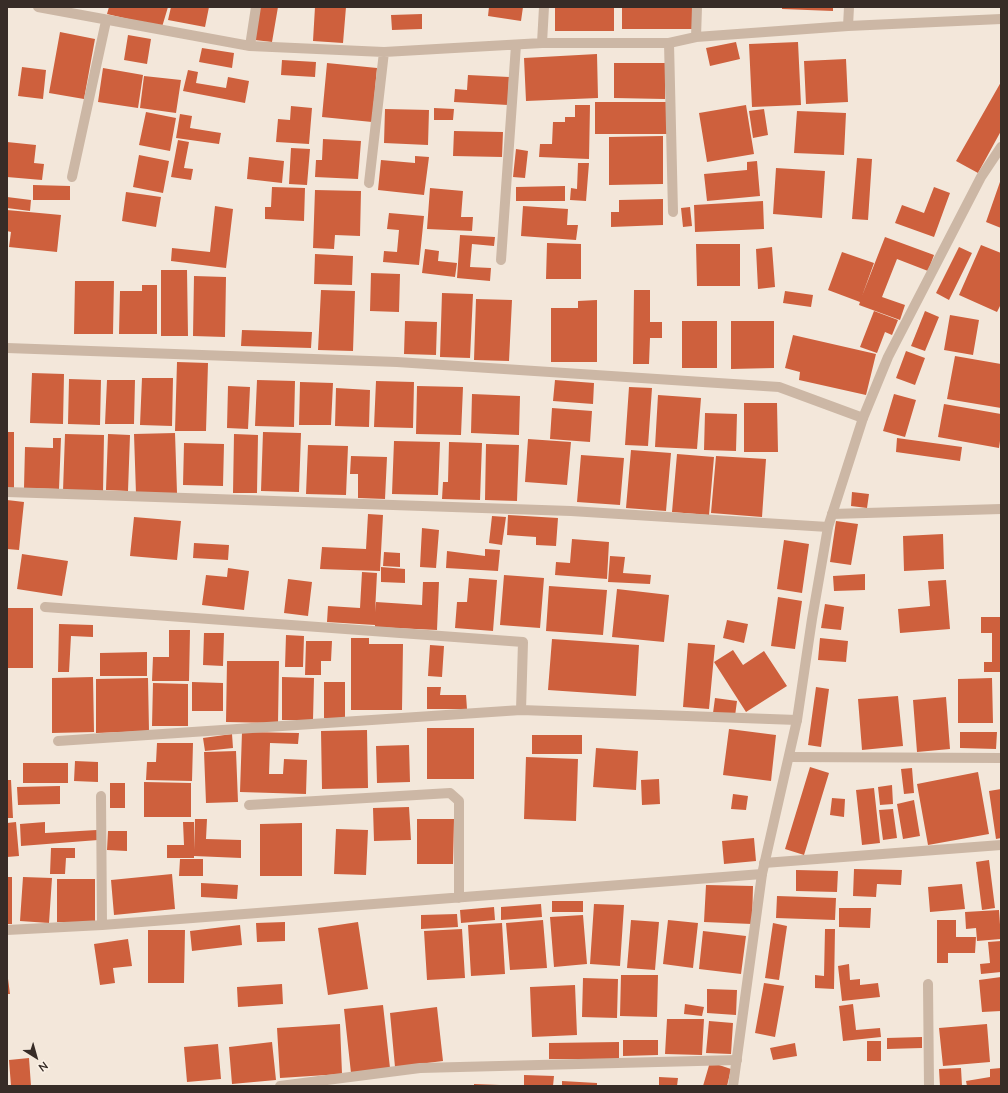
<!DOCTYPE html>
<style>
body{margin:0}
#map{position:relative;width:1008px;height:1093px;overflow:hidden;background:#f3e7da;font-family:Mulish,sans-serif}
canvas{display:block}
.frame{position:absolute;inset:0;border:8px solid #372c27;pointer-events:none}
.north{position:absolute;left:16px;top:1037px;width:40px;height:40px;-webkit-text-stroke:3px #fbf1e6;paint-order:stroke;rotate:143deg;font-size:11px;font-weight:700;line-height:16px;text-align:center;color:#372c27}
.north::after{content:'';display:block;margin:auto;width:14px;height:18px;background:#372c27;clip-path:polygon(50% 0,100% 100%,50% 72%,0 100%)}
</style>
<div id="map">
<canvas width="1008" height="1093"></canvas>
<div class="frame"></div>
<div class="north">N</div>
</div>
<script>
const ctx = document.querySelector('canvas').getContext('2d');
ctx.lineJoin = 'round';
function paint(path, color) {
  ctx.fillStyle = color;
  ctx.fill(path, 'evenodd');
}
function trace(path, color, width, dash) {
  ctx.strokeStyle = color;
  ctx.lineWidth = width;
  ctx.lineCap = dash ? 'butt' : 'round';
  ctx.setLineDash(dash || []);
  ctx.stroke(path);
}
paint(new Path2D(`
 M109,7H168L162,27L107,14Z
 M171,7H209L205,27L168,20Z
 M259,7H278L272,42L255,40Z
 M315,7H346L343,43L313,41Z
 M489,7H523L521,21L488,16Z
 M555,7H614V31H555Z
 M622,7H692V29H622Z
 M782,7H833V11L782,9Z
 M422,14V29L392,30L391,15Z
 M60,32L95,39L84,99L49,93Z
 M128,35L151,39L147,64L124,60Z
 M736,42L740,59L710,66L706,48Z
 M798,42L801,105L752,107L749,44Z
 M202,48L234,53L232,68L199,62Z
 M597,54L598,98L526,101L524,58Z
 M846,59L848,102L806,104L804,61Z
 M282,60L316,62L315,77L281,75Z
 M327,63L377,68L372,122L322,117Z
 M614,63H665V99L614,98Z
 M22,67L46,70L43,99L18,96Z
 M103,68L143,75L138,108L98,102Z
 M188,70L198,72L196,83L226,88L228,77L249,81L245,103L183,91Z
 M468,75L509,77L508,105L454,102L455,89L467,90Z
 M144,76L181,80L176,113L140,108Z
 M1001,82V131L978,173L956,161Z
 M595,102H667V134H595Z
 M575,105H590L589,159L539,157L540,144H552L553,122H565V117H575Z
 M746,105L754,154L707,162L699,113Z
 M291,106L312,108L309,144L276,142L278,119L290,120Z
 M434,108L454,109L453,120H434Z
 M385,109L429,110L428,145L384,143Z
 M764,109L768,135L753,138L749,111Z
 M797,111L846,113L844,155L794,153Z
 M146,112L176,118L170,151L139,145Z
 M180,114L192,116L190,128L221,133L219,144L176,138Z
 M454,131L503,132L502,157L453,156Z
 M663,136V184L609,185V137Z
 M323,139L361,141L358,179L315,177L316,160H322Z
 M178,140L189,142L184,168L193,169L191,180L171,177Z
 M7,142L36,145L34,163L44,164L42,180L7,177Z
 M291,148L310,149L307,185L289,184Z
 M516,149L528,151L525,178L513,177Z
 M139,155L169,161L163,193L133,187Z
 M415,156L429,157L424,195L378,190L381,160L415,163Z
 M249,157L284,161L282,183L247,179Z
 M857,158L872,159L868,220L852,219Z
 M757,161L760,196L707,201L704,174L747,170V162Z
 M578,163H589L586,201L570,200L571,188L577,189Z
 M776,168L825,171L822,218L773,214Z
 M1001,179V228L986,222Z
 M33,185L70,186V200H33Z
 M565,186V201H516V187Z
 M272,187L305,188L304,221L265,219V207H271Z
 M934,187L950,193L934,237L895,223L902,205L924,213Z
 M430,188L463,191L461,217H473L472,231L427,229Z
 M315,190L361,191L360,236L335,235L334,249L313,248Z
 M126,192L161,197L156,227L122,221Z
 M7,197L31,200L30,211L7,208Z
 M663,199V225L611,227V212H619V200Z
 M763,201L764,229L695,232L694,205Z
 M215,206L233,209L226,268L171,261L172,248L210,252Z
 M523,206L568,209L567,225H578L576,240L521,236Z
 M690,207L692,226L683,227L681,208Z
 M7,210L61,215L57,252L9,247L11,232L7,231Z
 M389,213L424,216L419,265L383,262L384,251L397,252L399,230L387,229Z
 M460,235L495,237L494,246L472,244L470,267L491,268L490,281L457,278Z
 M885,237L934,255L928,271L897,259L882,297L905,305L900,320L859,305L860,302L828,290L842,252L874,263L862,296Z
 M547,243L581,244V279H546Z
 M696,244H740V286H697Z
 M981,245L1001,253V304L997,312L959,295Z
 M772,247L775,287L758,289L756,249Z
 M959,247L972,253L949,300L936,293Z
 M425,249L439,251L438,261L457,263L455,277L422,273Z
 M315,254L353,256L352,285L314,284Z
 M161,270H187L188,336H161Z
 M371,273L400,274L399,312L370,311Z
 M194,276L226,277L225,337L193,336Z
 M75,281H114L113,334H74Z
 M142,285H157V334H119L120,291H142Z
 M321,290L355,291L353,351L318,350Z
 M634,290H650V322H662V338H650L649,364H633Z
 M785,291L813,295L811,307L783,303Z
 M442,293L473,294L470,358L440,357Z
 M476,299L512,300L509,361L474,360Z
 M597,300V362H551V308H578V301Z
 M874,311L898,320L892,335L885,332L877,353L860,347Z
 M925,311L939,317L925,351L911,346Z
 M950,315L979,320L973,355L944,350Z
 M405,321L437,322L436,355L404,354Z
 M682,321H717V368H682Z
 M731,321H774V368L731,369Z
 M242,330L312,332L311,348L241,346Z
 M793,335L876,354L866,395L799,380L800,372L785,368Z
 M906,351L925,358L915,385L896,378Z
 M955,356L1001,364V408L947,399Z
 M177,362L208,363L206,431H175Z
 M32,373L64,374L63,424L30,423Z
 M142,378H173L172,426L140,425Z
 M69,379L101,380L100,425L68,424Z
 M107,380H135L134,424H105Z
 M257,380L295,381L294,427L255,426Z
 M555,380L594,383L593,404L553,401Z
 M376,381L414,382L413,428L374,427Z
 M300,382L333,383L331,425H299Z
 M228,386L250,387L248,429L227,428Z
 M417,386L463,387L461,435L416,434Z
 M629,387L652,388L648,446L625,445Z
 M336,388L370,390L369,427L335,426Z
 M472,394L520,396L519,435L471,433Z
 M894,394L916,400L905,437L883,431Z
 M658,395L701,398L697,449L655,447Z
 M744,403H777L778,452H744Z
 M944,404L1001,414V434L999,448L938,437Z
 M552,408L592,411L590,442L550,439Z
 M705,413L737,414L736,451L704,450Z
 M7,432H14V488H7Z
 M263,432L301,433L299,492L261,491Z
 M175,433L177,493L136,494L134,434Z
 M65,434L104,435L103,493L63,491Z
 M108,434L130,435L128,491L106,490Z
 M234,434L258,435L257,493H233Z
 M53,438H61L59,489L24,488L25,447L53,448Z
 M897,438L962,447L960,461L896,452Z
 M528,439L571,442L567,485L525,482Z
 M394,441L440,442L438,495L392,494Z
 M449,442L482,443L480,500L442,499L443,482H448Z
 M184,443L224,444L223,486L183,485Z
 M486,444L519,445L517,501L485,500Z
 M308,445L348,446L346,495L306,494Z
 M631,450L671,453L666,511L626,508Z
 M677,454L714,457L709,515L672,512Z
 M581,455L624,458L620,505L577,502Z
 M351,456L387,457L385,499L358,498V474H350Z
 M716,456L766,459L762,517L711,513Z
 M852,492L869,494L867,508L851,506Z
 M7,500L24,502L19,550L7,549Z
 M368,514L383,515L380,571L320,569L322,547L366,549Z
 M508,515L558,518L556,546L536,545V537L507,535Z
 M492,516L506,517L502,545L489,543Z
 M134,517L181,521L177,560L130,556Z
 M836,521L858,524L851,565L830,562Z
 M422,528L439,530L436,568L420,567Z
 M943,534L944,569L904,571L903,536Z
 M572,539L609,542L607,579L555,575L556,562L570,563Z
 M784,540L809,544L802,593L777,589Z
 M194,543L229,545L228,560L193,558Z
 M485,549L500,550L498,571L446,568L447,551L485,556Z
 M384,552L400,553V567L383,566Z
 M22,554L68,561L62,596L17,589Z
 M610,556L625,557L623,573L651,575L650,584L608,582Z
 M381,567L405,569V583L381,582Z
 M228,568L249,571L244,610L202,605L206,575L227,577Z
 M362,572L377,573L375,612L376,602L422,605L423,582H439L437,630L375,627V625L327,622L328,606L360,608Z
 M865,574V590L834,591L833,576Z
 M504,575L544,578L540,628L500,625Z
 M469,578L497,580L493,631L455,628L457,602H467Z
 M288,579L312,582L308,616L284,613Z
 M946,580L950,629L900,633L898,609L930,606L928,581Z
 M549,586L607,590L603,635L546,631Z
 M617,589L669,595L664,642L612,637Z
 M778,597L802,601L795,649L771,646Z
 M825,604L844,607L841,630L821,628Z
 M7,608H33V668H7Z
 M981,617H1001V672H984V662H992V633H981Z
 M727,620L748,624L744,643L723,638Z
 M59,624L93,625V637L71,636L69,672H58Z
 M169,630H190L189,681H152L153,657H169Z
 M204,633H224L223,666L203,665Z
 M286,635L304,636L303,667H285Z
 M351,638H369V644H403L402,710H351Z
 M820,638L848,641L846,662L818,660Z
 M552,639L639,645L636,696L548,690Z
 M306,641H332L331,661H321V675H305Z
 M688,643L715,645L709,709L683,707Z
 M430,645L444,646L442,677L428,676Z
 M733,650L743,665L764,651L787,686L746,712L714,662Z
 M147,652V676H100V653Z
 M227,661H279L278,723L226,722Z
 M93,677L94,732L52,733V678Z
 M282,677L314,678L313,720H282Z
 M148,678L149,731L96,733V679Z
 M992,678L993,723H958V679Z
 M192,682L223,683V711H192Z
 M324,682H345V719L324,718Z
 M153,683L188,684V726H152Z
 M427,687H441L440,695H466L467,709H427Z
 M816,687L829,689L821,747L808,745Z
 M898,696L903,746L862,750L858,699Z
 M946,697L950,749L917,752L913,700Z
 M715,698L737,701L735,716L713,713Z
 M427,728H474V779H427Z
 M729,729L776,735L771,781L723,775Z
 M367,730L368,788L322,789L321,731Z
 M242,732L299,733L298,744L270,743L269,774H283L284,759L307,760L306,794L240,792Z
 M960,732H997L996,749L960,748Z
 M232,734L233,748L205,751L203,738Z
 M532,735H582V754H532Z
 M157,743H193L192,781L146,780L147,762H156Z
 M409,745L410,782L377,783L376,746Z
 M596,748L638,751L636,790L593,787Z
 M236,751L238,802L206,803L204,752Z
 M526,757L578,759L576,821L524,819Z
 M75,761L98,762V782L74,781Z
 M23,763H68V783H23Z
 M810,767L829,773L804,855L785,849Z
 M912,768L914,793L904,794L901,769Z
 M978,772L989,834L928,845L917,784Z
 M659,779L660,804L642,805L641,780Z
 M7,780H11L13,818H7Z
 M144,782L191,783V817H144Z
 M110,783H125V808H110Z
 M892,785L893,804L880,805L878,787Z
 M60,786V804L18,805L17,787Z
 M874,788L880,843L862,845L856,790Z
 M1001,789V838L996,839L989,791Z
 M733,794L748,796L746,810L731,809Z
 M832,798L845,799L844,817L830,815Z
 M914,800L920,836L903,839L897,804Z
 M409,807L411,840L374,841L373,808Z
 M893,809L897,838L883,840L879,810Z
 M195,819H207L206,839L241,840V858L194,856V858H167V845H184L183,822H194V850Z
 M417,819H454L453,864H417Z
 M16,822L19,856L7,857V823Z
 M45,822V833L97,830L98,840L21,846L20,824Z
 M302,823V876H260V824Z
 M336,829L368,830L366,875L334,874Z
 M108,831H127V851L107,850Z
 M754,838L756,861L724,864L722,841Z
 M51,848H75V858H66L65,874H50Z
 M180,859H203V876H179Z
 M989,860L995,908L982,910L976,862Z
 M854,869L902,870L901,885L877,884L876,897L853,896Z
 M796,870L838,871L837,892L796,891Z
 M172,874L175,909L114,915L111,880Z
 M7,877H12V924H7Z
 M23,877L52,878L49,923L20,921Z
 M57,879H95V922H57Z
 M201,883L238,885L237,899L201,897Z
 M962,884L965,909L930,912L928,887Z
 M706,885L753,886L752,924L704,922Z
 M777,896L836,898L835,920L776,918Z
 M552,901H583V912H552Z
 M541,904L542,917L501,920V907Z
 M594,904L624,905L620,966L590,964Z
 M494,907L495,920L461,923L460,910Z
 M839,908H871L870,928L839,927Z
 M999,910L1001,939L977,941L976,928L966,929L965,912Z
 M457,914L458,927L421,929V915Z
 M583,915L587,964L554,967L550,917Z
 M543,920L547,968L510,970L506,923Z
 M631,920L659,922L655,970L627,968Z
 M668,920L698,923L693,968L663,964Z
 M937,920H956V937H976L975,953H948V963H937Z
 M285,922V941L257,942L256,923Z
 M358,922L368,989L328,995L318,928Z
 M502,923L505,974L471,976L468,925Z
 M773,923L787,926L779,980L765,978Z
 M240,925L242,945L192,951L190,931Z
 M462,929L465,978L427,980L424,931Z
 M825,929H835L834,989L815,988V975L824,976Z
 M148,930H185L184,983H148Z
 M703,931L746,936L741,974L699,969Z
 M128,939L132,966L113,968L115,983L100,985L94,944Z
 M1001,941V972L981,974L980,964L990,963L988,942Z
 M849,964L850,980L860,979V985L878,983L880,997L842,1001L838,966Z
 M7,971L10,994H7Z
 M621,975H658L657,1017L620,1016Z
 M1001,977V1011L982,1012L979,980Z
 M583,978L618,979L617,1018L582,1017Z
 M764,983L784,986L775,1037L755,1033Z
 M282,984L283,1004L238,1007L237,987Z
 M575,985L577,1035L532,1037L530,987Z
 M707,989L737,990L736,1015L707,1013Z
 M685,1004L704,1007L702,1016L684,1014Z
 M853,1004L856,1030L880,1028L881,1037L843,1041L839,1006Z
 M383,1005L390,1068L351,1073L344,1009Z
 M437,1007L443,1061L395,1067L390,1013Z
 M667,1019H704L702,1055L665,1054Z
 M709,1021L733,1023L731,1054L706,1053Z
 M340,1024L342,1074L280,1078L277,1028Z
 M987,1024L990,1062L943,1066L939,1028Z
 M922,1037V1048L887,1049V1038Z
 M623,1040H658V1055L623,1056Z
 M867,1041H881V1061H867Z
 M272,1042L276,1080L232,1084L229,1047Z
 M619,1042V1059H549V1043Z
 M795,1043L797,1056L773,1060L770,1048Z
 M218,1044L221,1079L187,1082L184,1047Z
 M29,1058L31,1086H11L9,1060Z
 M710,1062L731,1069L727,1086H703Z
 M961,1068L962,1086H940L939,1069Z
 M1001,1068V1086H967L966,1081L990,1077V1069Z
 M524,1075L554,1076L553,1086H524Z
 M659,1077L678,1078L677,1086H659Z
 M562,1081L597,1083V1086H562Z
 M474,1084L500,1085V1086H474Z`), '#ce603d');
trace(new Path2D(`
 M38,7L250,46L384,52L542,43H669L696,37L848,26L1001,19
 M848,26L849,7
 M696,37L697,7
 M542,43L544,7
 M669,43L673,212
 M250,46L256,7
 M72,177L106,21
 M369,183L384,52
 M501,260L516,45
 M7,348L397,362L779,387L863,418
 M7,492L571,511L828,527
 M832,514L1001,509
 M45,607L523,642L521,710
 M58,741L521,710L797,720
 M789,757L1001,758
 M101,796L102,925
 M249,805L450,793L459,801V898
 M764,863L1001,845
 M7,930L102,925L762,874
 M928,984L929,1086
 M280,1086L420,1068L737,1060`), '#ccb7a5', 10);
trace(new Path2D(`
 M733,1086L762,874L797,720L812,619L828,527L863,418L888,357L981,177L1001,147`), '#ccb7a5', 10);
</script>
